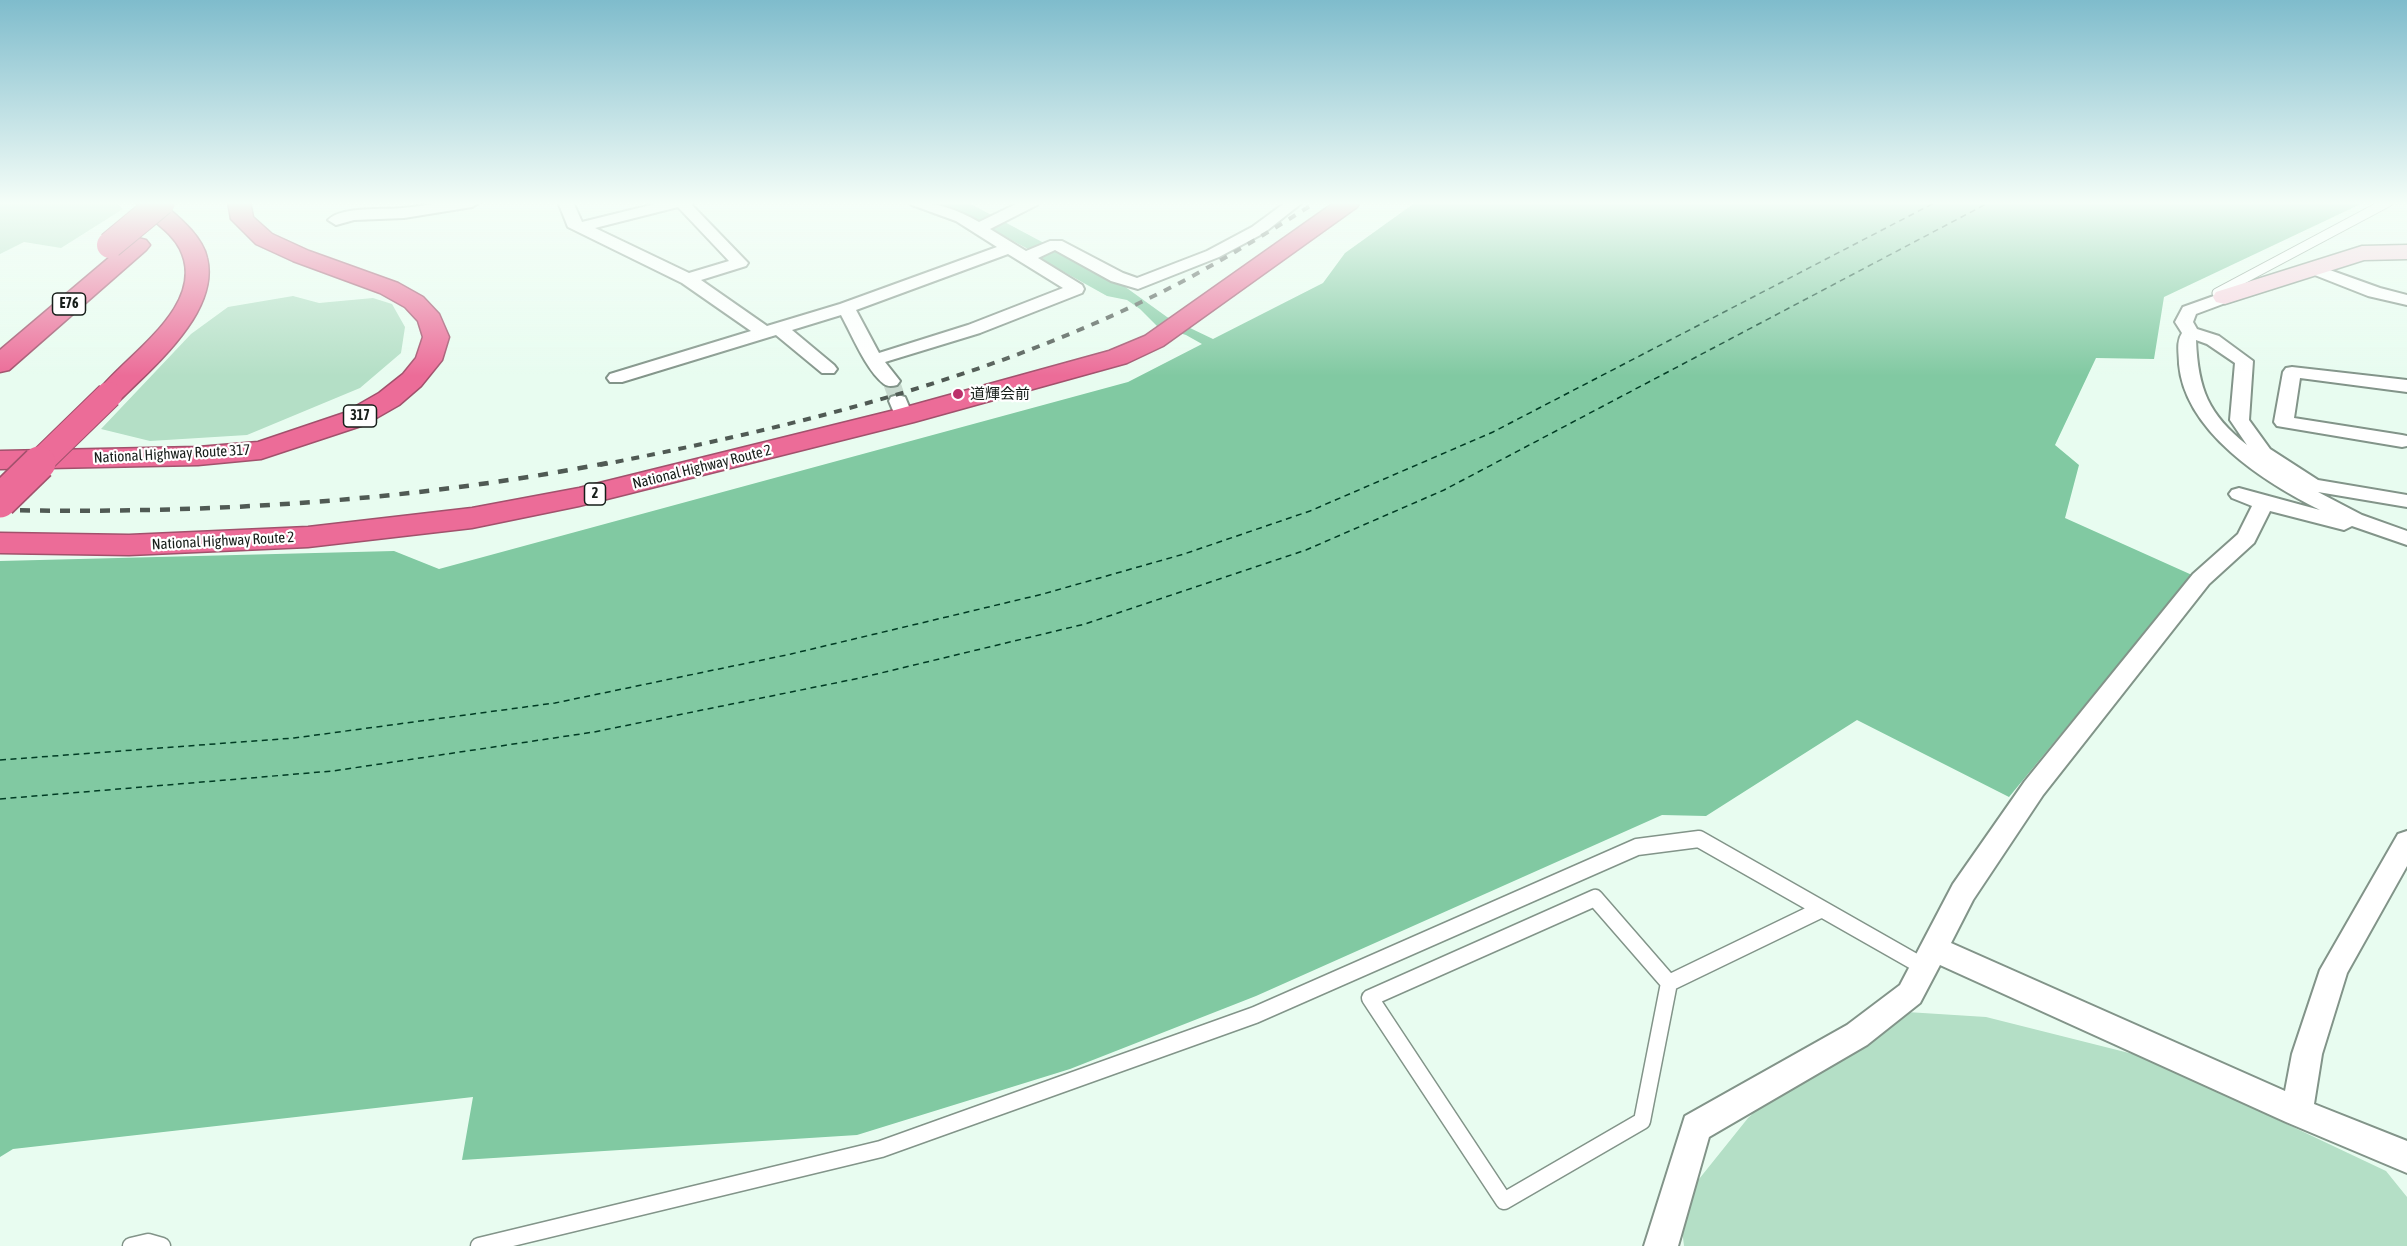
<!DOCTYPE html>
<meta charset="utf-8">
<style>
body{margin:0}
canvas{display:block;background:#e8fcf0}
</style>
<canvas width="2407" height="1246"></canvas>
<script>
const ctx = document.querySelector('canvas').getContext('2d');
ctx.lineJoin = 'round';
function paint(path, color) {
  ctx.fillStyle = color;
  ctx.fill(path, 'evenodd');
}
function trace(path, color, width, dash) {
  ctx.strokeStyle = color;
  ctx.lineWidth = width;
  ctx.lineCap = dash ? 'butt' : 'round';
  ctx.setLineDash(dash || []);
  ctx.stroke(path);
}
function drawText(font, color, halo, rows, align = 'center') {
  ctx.font = font + ' "Asap Condensed","Noto Sans JP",sans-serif';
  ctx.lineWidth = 4.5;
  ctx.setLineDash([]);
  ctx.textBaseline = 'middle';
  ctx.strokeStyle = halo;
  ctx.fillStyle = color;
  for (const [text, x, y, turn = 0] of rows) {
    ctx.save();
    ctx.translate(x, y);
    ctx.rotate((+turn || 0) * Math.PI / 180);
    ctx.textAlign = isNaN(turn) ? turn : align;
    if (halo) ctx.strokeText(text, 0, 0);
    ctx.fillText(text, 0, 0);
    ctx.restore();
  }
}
paint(new Path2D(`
 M0,202H115L123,209L61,248L24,242L0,254Z
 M293,296L319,303L373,298L392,304L405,327L401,353L360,388L247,435L150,441L101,429L191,334L228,307Z
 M1907,1012L1986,1017L2145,1057L2386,1171L2407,1197V1246H1684L1679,1204L1748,1118L1857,1017Z`), '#b4dfc6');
paint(new Path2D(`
 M932,202H967L1044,243L1050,249L1057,250L1124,286L1167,317L1213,339L1323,283L1345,253L1416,202H2365L2164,297L2154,359L2096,358L2055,445L2079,465L2065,518L2192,575L2009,797L1857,720L1706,816L1662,815L1256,996L1070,1069L857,1135L462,1160L473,1097L13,1149L0,1157V561L394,551L439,569L1128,382L1202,344L1186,335L1157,326L1140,309L1127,300L1107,296L1039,258V255L971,218Z`), '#81c9a2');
trace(new Path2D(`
 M0,760L294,738L555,703L791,654L1043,594L1184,554L1310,511L1493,432L1936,202
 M0,799L333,771L594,732L860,678L1085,624L1306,550L1444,490L1990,202`), '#003c24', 1.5, [6, 4.5]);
trace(new Path2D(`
 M891,381L898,401`), '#c9dbd0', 17, [17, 9]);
const laneFar1 = new Path2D(`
 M2225,297L2217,293L2388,202`);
const lane = new Path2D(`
 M1595,898L1669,983L1642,1121L1504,1201L1370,998Z
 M1669,983L1822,909
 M131,1246L148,1242L162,1246
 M479,1246L881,1149L1255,1015L1637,847L1699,839L1924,967`);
const street = new Path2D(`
 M445,202H480L472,207L404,218L354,220L336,225L328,220C341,206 384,210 402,208C416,207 431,204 445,202Z
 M558,202H573L582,222L663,202H689L748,263L746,266L701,280L767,326L840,304L997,247L956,221L912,205L910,202C935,202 957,209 979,222L1020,202H1039L1037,205L990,229L1026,251L1050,241H1062L1123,273L1137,278L1207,251L1252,227L1286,202H1303L1264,233L1219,257L1138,289L1111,281L1055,250L1038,258L1082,285L1084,289L1082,293L980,333L885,362L900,381L897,385C893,386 888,387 884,384C866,370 852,335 841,315L792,330L834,365L837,369L834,373H822L776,335L622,382H610L607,378L610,374L751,331L682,283L568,227ZM678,207L729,261L689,273L595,228ZM1008,254L1063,288L968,325L879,353L856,310Z
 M2313,264L2380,288L2407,295V305L2368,296L2307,272L2305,269Z
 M2225,292L2233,297L2231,301L2196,314L2193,322L2197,329L2219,336L2253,361L2249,420L2270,449L2318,480L2407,495V507L2318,492L2362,515L2407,531V545L2352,526L2344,530L2270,511L2254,543L2209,584L2043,795L1973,900L1951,943L2285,1091L2292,1054L2320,970L2398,834L2407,831V866L2347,973L2322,1054L2314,1104L2407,1141V1173L2286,1122L1940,965L1920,1003L1867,1045L1709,1137L1678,1246H1644L1685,1116L1847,1025L1900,985L1953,884L2025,781L2193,574L2238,534L2252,506L2232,498L2229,494L2232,490L2239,488L2320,510C2264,482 2185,432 2179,364C2179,353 2176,342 2182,333L2175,322L2183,307ZM2196,340L2207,344L2235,363L2230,420L2247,445C2208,414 2198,389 2196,340Z
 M2292,367L2407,380V392L2300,378L2294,418L2402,435L2407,436V446L2402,447L2277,426L2274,422L2283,372L2286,368Z
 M898,395L905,397L913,416L911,420H897L889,401L891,397Z`);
const secondary = new Path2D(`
 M2407,245V259L2364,260L2225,304L2216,302L2213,297L2216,292L2362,246Z`);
const highway = new Path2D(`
 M136,202H161C177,216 202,235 207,258C220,312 153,367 119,401L109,403L99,401L95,395C122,357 209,307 180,249C170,229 148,220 136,202Z
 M228,202H250L253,217L272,234L309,251L398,283L423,297L439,314L449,337L442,360L421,386L399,405L364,425L261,459L198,465L0,469V451L198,447L258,442L344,413L379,393L403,374L416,358L423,337L418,321L405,307L380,293L293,261L256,244L231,219Z
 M1335,202H1360L1357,207L1163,346L1127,363L914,422L579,506L472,528L308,547L129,555L0,553V533L129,535L308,527L472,508L579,488L895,410L1109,351L1145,336Z
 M138,238L146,240L150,245L146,250L9,370L0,372V350L130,240Z`);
trace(laneFar1, '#829489', 11);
trace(lane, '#829489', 19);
trace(street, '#829489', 4);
trace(secondary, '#829489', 3);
trace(highway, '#a1516c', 3);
trace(laneFar1, '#fff', 9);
trace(lane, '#fff', 16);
paint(street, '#fff');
paint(secondary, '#f9d3e0');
paint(highway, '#ec6c98');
trace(new Path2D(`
 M600,465C800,426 1006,375 1187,279C1231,255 1274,229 1316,202`), '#505a54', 4, [8, 8]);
trace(new Path2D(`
 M0,510C204,514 407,502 607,463`), '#505a54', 4.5, [10, 10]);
const highwayBridgeFar1 = new Path2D(`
 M110,245L162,202
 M37,465L109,395`);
const highwayBridge = new Path2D(`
 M0,501L39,463`);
trace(highwayBridgeFar1, '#a1516c', 28, []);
trace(highwayBridge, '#a1516c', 36, []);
trace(highwayBridgeFar1, '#ec6c98', 26);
trace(highwayBridge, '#ec6c98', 33);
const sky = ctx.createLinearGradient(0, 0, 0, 376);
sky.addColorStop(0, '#7fbccc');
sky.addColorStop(0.54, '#f5fef8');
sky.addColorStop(1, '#f5fef800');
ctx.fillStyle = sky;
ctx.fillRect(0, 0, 2407, 376);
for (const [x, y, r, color] of [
 [958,394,6,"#bc316a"]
]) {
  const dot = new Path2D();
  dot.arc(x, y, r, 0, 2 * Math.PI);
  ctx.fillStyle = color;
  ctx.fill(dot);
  trace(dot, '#fff', 2);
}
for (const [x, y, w] of [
 [69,304,33],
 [360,416,33],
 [595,494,21]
]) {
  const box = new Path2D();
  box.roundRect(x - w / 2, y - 11, w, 22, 4.5);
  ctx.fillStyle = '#fff';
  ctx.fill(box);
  trace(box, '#171e1a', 1.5);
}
drawText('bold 14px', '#171e1a', null, [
 ["E76",69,304],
 ["317",360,416],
 ["2",595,494]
]);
drawText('15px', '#171e1a', '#fff', [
 ["道輝会前",970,394]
], 'left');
drawText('15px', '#171e1a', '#fff', [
 ["National Highway Route 317",172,454,-3],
 ["National Highway Route 2",702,467,-14],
 ["National Highway Route 2",223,541,-3]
]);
</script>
